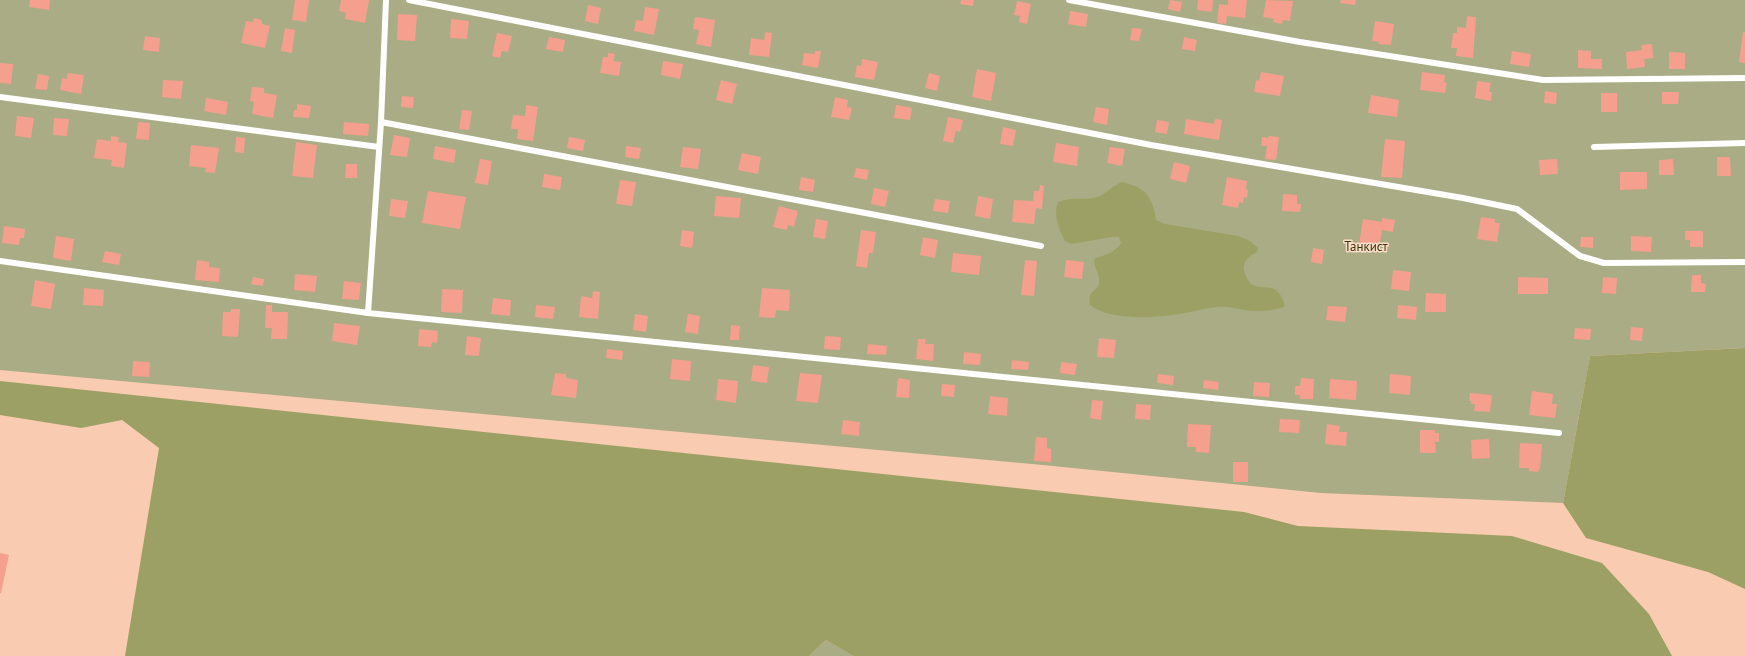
<!DOCTYPE html>
<meta charset="utf-8">
<style>
body{margin:0}
canvas{display:block;background:#f9cbb0}
</style>
<canvas width="1745" height="656"></canvas>
<script>
const ctx = document.querySelector('canvas').getContext('2d');
ctx.lineJoin = 'round';
function paint(path, color) {
  ctx.fillStyle = color;
  ctx.fill(path, 'evenodd');
}
function trace(path, color, width, dash) {
  ctx.strokeStyle = color;
  ctx.lineWidth = width;
  ctx.lineCap = dash ? 'butt' : 'round';
  ctx.setLineDash(dash || []);
  ctx.stroke(path);
}
function drawText(font, color, halo, rows, align = 'center') {
  ctx.font = font + ' "PT Sans",sans-serif';
  ctx.lineWidth = 3;
  ctx.setLineDash([]);
  ctx.textBaseline = 'middle';
  ctx.strokeStyle = halo;
  ctx.fillStyle = color;
  for (const [text, x, y, turn = 0] of rows) {
    ctx.save();
    ctx.translate(x, y);
    ctx.rotate((+turn || 0) * Math.PI / 180);
    ctx.textAlign = isNaN(turn) ? turn : align;
    if (halo) ctx.strokeText(text, 0, 0);
    ctx.fillText(text, 0, 0);
    ctx.restore();
  }
}
paint(new Path2D(`
 M0,0H1745V348L1590,356L1563,503L1321,493L1043,465L0,370Z
 M826,640L853,656H809Z`), '#a9ac84');
paint(new Path2D(`
 M1122,182C1145,187 1153,197 1156,220L1165,224L1238,236L1250,241L1258,248L1257,252C1247,257 1240,264 1246,276C1247,279 1249,282 1251,284C1262,291 1274,282 1281,296C1283,300 1285,302 1284,307C1269,312 1253,312 1239,309C1231,308 1225,306 1218,307C1204,308 1192,312 1179,314C1154,318 1110,321 1090,305C1088,288 1097,293 1099,283C1101,274 1092,267 1095,258C1104,256 1116,252 1121,243L1119,237H1112L1071,244L1065,241C1059,229 1053,215 1058,202C1071,197 1081,200 1094,198C1105,196 1111,186 1122,182Z
 M1745,348V589L1708,572L1586,538L1563,503L1590,356Z
 M0,381L1244,512L1298,526L1512,536L1602,563L1649,614L1672,656H853L826,640L809,656H125L159,448L122,420L81,428L0,415Z`), '#9ca064');
paint(new Path2D(`
 M30,0H50L49,10L29,7Z
 M295,0H309L306,22L292,20Z
 M341,0H369L365,23L345,19L346,13L339,11Z
 M961,0H974L973,6L960,4Z
 M1170,0L1182,2L1180,12L1168,9Z
 M1198,0H1213L1212,12L1197,10Z
 M1228,0H1247L1245,18L1227,16L1226,24L1217,23L1219,4L1228,5Z
 M1266,0L1293,1L1290,21L1283,20L1282,24L1273,22L1274,19L1263,17Z
 M1341,0H1356L1355,5L1340,3Z
 M1017,1L1031,4L1027,24L1019,22L1020,16L1014,15Z
 M588,5L601,8L598,24L585,21Z
 M645,7L659,9L654,35L634,31L636,20L643,21Z
 M1070,11L1088,14L1086,27L1068,24Z
 M398,14L417,15L415,41L397,40Z
 M1467,16L1476,17L1473,58L1456,56L1457,48H1451L1453,33H1457V27L1466,28Z
 M695,17L715,20L711,47L696,44L699,30L693,29Z
 M254,18L262,20V24L270,26L265,48L241,43L246,21L253,22Z
 M451,19L469,21L467,39L450,38Z
 M1375,21L1394,24L1391,45L1379,44V42L1372,41Z
 M285,28L295,30L292,53L281,51Z
 M1132,28L1142,29L1139,41L1130,40Z
 M765,32L772,33L769,57L749,55L751,38L764,40Z
 M1743,32H1745V63L1739,62Z
 M497,33L512,36L508,52L502,51L500,58L492,56Z
 M145,36L160,38L159,52L143,50Z
 M549,37L565,40L563,52L546,49Z
 M1184,37L1197,40L1195,51L1182,49Z
 M1652,44L1653,58L1644,59L1645,67L1627,69L1626,52L1642,50L1641,45Z
 M1578,50L1591,51V59H1602V69L1578,68Z
 M815,51H821L818,68L802,65L804,53L815,54Z
 M1512,51L1531,54L1529,67L1510,64Z
 M1669,52L1685,53V69H1669Z
 M608,53L615,54L613,61L621,62L619,76L600,73L603,57H608Z
 M862,59L878,62L874,80L855,77L857,65L861,66Z
 M663,61L683,64L680,79L661,75Z
 M0,63L13,64L11,84L0,83Z
 M977,69L996,73L991,101L972,97Z
 M1261,72L1284,76L1280,96L1254,92L1256,80L1259,81Z
 M1422,72L1445,75L1444,82L1447,83L1445,93L1420,90Z
 M68,73L84,75L81,94L60,90L62,78L67,79Z
 M929,73L940,76L937,91L925,88Z
 M38,74L49,76L47,90L35,89Z
 M163,80L183,81L181,99L162,97Z
 M721,80L737,84L732,104L716,100Z
 M1477,81L1491,83L1489,92H1492L1491,101L1475,98Z
 M252,87L264,88V93L277,95L273,118L252,114L254,102L250,101Z
 M1545,91L1557,93L1556,104L1544,103Z
 M1662,92H1679L1678,104H1662Z
 M1601,93H1617V112H1601Z
 M1371,95L1399,100L1397,117L1368,113Z
 M402,96L414,97L413,108L401,107Z
 M835,97L848,100L847,107L852,108L849,120L831,117Z
 M206,98L228,102L226,115L204,111Z
 M297,104L311,106L309,118L293,117L294,110H297Z
 M526,105L538,107L533,141L517,139L518,129H511L513,115L525,116Z
 M896,105L912,108L910,120L894,118Z
 M1096,107L1109,109L1107,125L1093,122Z
 M462,110L472,111L469,130L459,129Z
 M17,116L34,118L31,138L15,136Z
 M948,117L963,120L960,132L956,131L953,143L943,141Z
 M54,118L69,119L67,136L53,135Z
 M1186,119L1214,124L1215,119L1222,120L1219,140L1184,134Z
 M1157,120L1169,122L1167,134L1155,132Z
 M138,122L150,123L149,140L136,139Z
 M344,122L369,124L368,136L343,134Z
 M1003,127L1016,130L1013,146L1000,144Z
 M394,135L410,138L407,157L390,155Z
 M111,136L119,137L118,142L127,143L124,168L111,166L112,160L94,158L97,139L111,141Z
 M1269,136L1279,137L1276,160L1265,159L1267,146H1261L1262,137L1268,138Z
 M236,137L245,138L244,153L235,152Z
 M569,137L585,140L583,151L567,148Z
 M1385,139L1405,141L1402,178L1381,177Z
 M296,142L317,145L313,178L292,176Z
 M1056,143L1079,147L1077,166L1053,162Z
 M191,145L219,148L215,173L205,172L206,168L189,166Z
 M435,146L456,150L454,163L433,159Z
 M626,146L641,148L639,159L625,157Z
 M683,147L701,149L698,169L680,167Z
 M1110,147L1125,149L1122,166L1107,163Z
 M742,153L761,157L758,174L738,170Z
 M1717,157H1730L1731,176H1717Z
 M480,159L492,161L488,185L475,183Z
 M1557,159L1558,174L1540,175L1539,160Z
 M1673,159L1674,175H1659V160Z
 M1174,162L1190,166L1186,183L1170,179Z
 M346,164H357V178H345Z
 M856,168L869,170L867,180L854,177Z
 M1620,172H1647V189L1620,190Z
 M544,174L562,177L560,190L542,187Z
 M801,177L815,180L813,192L799,190Z
 M1227,177L1247,181L1246,189L1248,190L1247,198L1244,197L1243,203L1239,202L1238,208L1222,205Z
 M620,180L636,182L632,206L616,204Z
 M1040,185L1044,186L1042,209L1036,208L1034,224L1012,222L1014,200L1033,201L1034,191H1039Z
 M874,188L889,191L885,207L871,204Z
 M428,191L466,197L460,229L422,223Z
 M1283,194L1297,195V204H1301L1300,212L1282,211Z
 M716,196L741,198L739,218L714,216Z
 M978,196L993,199L990,219L975,216Z
 M391,199L408,201L405,218L389,216Z
 M935,199L950,201L948,213L933,211Z
 M779,206L798,211L794,227L788,225L787,230L773,227Z
 M1481,217L1495,219V223H1500L1497,242L1477,239Z
 M1382,218L1395,220L1393,232L1382,230L1379,248L1359,245L1363,219L1382,222Z
 M816,219L828,221L825,239L813,237Z
 M4,226L25,229L24,238H20L19,245L2,243Z
 M682,230L694,232L692,248L680,246Z
 M861,230L876,232L873,253H869L867,268L856,266Z
 M1685,231H1703V247H1690V240H1685Z
 M56,236L74,239L71,261L53,258Z
 M1631,236L1652,237L1651,252L1631,251Z
 M923,237L938,240L935,258L920,255Z
 M1581,237H1593V248L1580,247Z
 M1313,248L1324,250L1322,264L1311,262Z
 M105,251L121,254L119,265L102,262Z
 M953,253L981,256L979,275L951,272Z
 M197,260L209,262V267L220,268L219,282L195,280Z
 M1025,260L1037,261L1034,296L1021,295Z
 M1066,260L1084,262L1082,279L1064,277Z
 M1393,270L1411,272L1409,291L1391,289Z
 M295,274L317,276L315,292L294,290Z
 M1692,275H1701V283L1706,284L1705,292H1691Z
 M253,277L264,279L263,286L251,284Z
 M1518,277L1548,278V294H1518Z
 M1603,277L1617,278L1616,294L1602,293Z
 M35,280L55,284L51,309L31,306Z
 M344,281L361,283L359,300L342,299Z
 M84,288L104,290L103,306L83,305Z
 M762,288L790,290L789,311L776,310L775,318L759,317Z
 M442,289L463,290L462,313L441,312Z
 M593,291L600,292L598,319L579,317L581,296L592,298Z
 M1426,293L1446,294V312H1425Z
 M493,298L511,300L510,316L491,314Z
 M266,305H272V312H288L287,339H271L272,328H265Z
 M536,305L555,307L553,319L535,317Z
 M1398,305L1417,307L1416,320L1397,318Z
 M1328,306L1347,307L1345,322L1326,320Z
 M231,309H240L238,337L222,336L223,312H231Z
 M635,314L648,316L646,332L633,330Z
 M688,314L700,316L698,334L685,332Z
 M334,323L360,326L357,345L332,341Z
 M731,325L740,326L739,340H730Z
 M1631,327L1643,328L1642,341L1630,340Z
 M1575,328L1591,329L1590,340L1574,339Z
 M419,329L438,331L437,343L432,342L431,347L418,346Z
 M467,336L481,338L479,356L465,355Z
 M825,336L841,337L840,350L824,349Z
 M1099,338L1116,340L1114,358L1097,357Z
 M918,339H926L925,344H934L933,361L916,359Z
 M868,344L887,346L886,355L867,354Z
 M607,349L623,351L622,360L606,358Z
 M964,352L981,354L980,365L963,364Z
 M672,359L691,361L690,381L670,379Z
 M1012,360L1029,362L1028,370L1011,369Z
 M133,361L150,362L149,377L132,376Z
 M1061,362L1077,364L1075,375L1060,373Z
 M753,365L769,367L767,383L751,381Z
 M555,373L566,374V378L578,380L576,398L551,395Z
 M800,373L822,375L818,403L796,401Z
 M1158,374L1174,376L1173,385L1157,383Z
 M1390,374L1411,376L1410,395L1389,393Z
 M898,378L910,380L909,398L896,397Z
 M1301,378L1314,379L1313,399H1300V395H1295V386H1300Z
 M718,379L738,381L736,403L716,400Z
 M1330,379L1357,381L1356,400L1329,398Z
 M1204,380L1219,382L1218,390L1203,388Z
 M1254,382L1270,383L1269,397L1253,396Z
 M942,384L955,385L954,397L941,396Z
 M1532,391L1553,394L1552,404H1557L1555,418L1529,415Z
 M1470,393L1492,395L1490,412L1474,411L1475,404H1471V401H1469Z
 M990,396L1008,398L1007,416L988,414Z
 M1092,400L1103,401L1101,420L1090,418Z
 M1136,404L1151,405L1150,420L1135,419Z
 M1280,419L1300,420L1299,433L1279,432Z
 M843,420L860,422L859,436L841,434Z
 M1188,424L1211,425L1209,453L1196,452V447H1187Z
 M1327,424L1340,426L1339,432H1347L1346,446L1325,444Z
 M1420,430H1435V433H1439V442H1435L1436,453H1420Z
 M1036,437L1047,438V448L1051,449V462L1034,461Z
 M1489,439L1490,458L1472,459L1471,440Z
 M1520,443L1542,444L1540,469H1539L1538,472L1529,471V468H1519Z
 M1233,462H1248V482H1233Z
 M0,553L9,555L1,593H0Z`), '#f59f8f');
trace(new Path2D(`
 M409,0L1151,145L1463,198L1517,209L1580,256L1604,263L1745,262
 M1069,0L1300,42L1543,80L1745,78
 M0,97L379,147
 M381,122L1041,246
 M1594,147L1745,143
 M0,261L368,313L1559,433
 M368,313L381,122L386,0`), '#fff', 6);
drawText('13px', '#373808', '#fbdcca', [
 ["Танкист",1366,247]
]);
</script>
